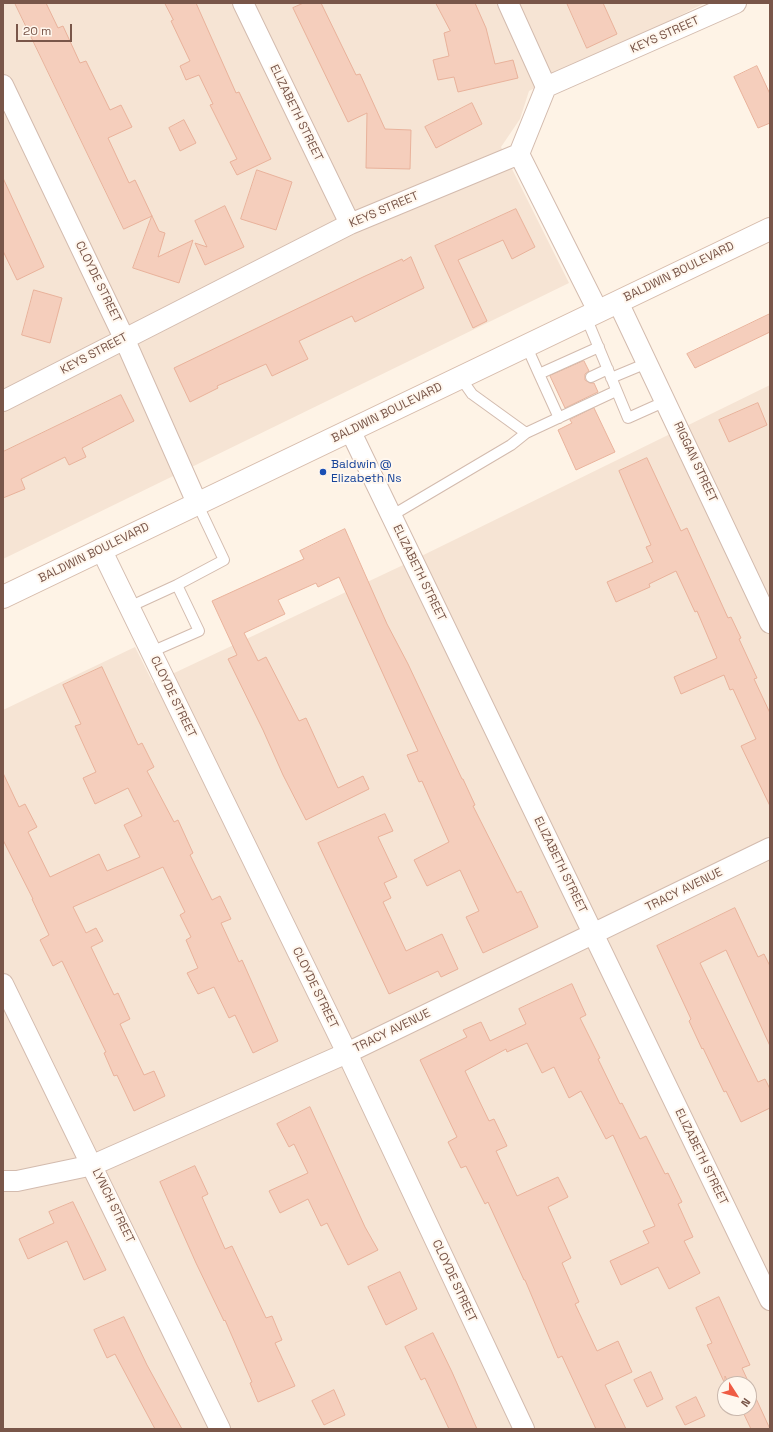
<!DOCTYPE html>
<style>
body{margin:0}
#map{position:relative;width:773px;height:1432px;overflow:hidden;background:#fef3e6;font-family:"Space Grotesk",sans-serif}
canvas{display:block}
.frame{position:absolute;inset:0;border:4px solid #795649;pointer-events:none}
.north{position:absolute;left:717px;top:1376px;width:40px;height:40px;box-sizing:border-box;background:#fff7ee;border:1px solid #c9b7ac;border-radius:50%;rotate:126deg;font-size:11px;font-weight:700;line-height:16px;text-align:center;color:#795649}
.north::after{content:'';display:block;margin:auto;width:14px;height:18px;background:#ef5c44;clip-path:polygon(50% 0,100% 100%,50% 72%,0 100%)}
.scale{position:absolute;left:16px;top:24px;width:56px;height:18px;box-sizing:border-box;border:2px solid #795649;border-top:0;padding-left:5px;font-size:12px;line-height:14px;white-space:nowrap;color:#795649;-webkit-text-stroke:3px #fff7ee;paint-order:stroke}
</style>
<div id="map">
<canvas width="773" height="1432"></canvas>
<div class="frame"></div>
<div class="north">N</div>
<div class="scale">20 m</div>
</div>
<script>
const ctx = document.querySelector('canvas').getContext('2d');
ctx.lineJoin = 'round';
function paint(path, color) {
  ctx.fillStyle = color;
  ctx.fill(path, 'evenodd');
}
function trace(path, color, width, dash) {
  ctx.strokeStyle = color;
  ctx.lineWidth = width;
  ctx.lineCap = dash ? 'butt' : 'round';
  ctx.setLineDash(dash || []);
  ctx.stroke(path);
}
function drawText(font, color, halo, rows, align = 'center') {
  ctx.font = font + ' "Space Grotesk",sans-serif';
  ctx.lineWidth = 4;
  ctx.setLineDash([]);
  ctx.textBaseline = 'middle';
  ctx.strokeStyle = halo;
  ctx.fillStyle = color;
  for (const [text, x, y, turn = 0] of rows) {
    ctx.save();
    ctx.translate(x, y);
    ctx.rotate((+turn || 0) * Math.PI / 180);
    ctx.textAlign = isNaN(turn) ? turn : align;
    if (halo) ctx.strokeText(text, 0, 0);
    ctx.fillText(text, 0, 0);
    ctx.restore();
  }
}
paint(new Path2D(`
 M3,3H705L529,91L520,119L501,147L569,283L3,559Z
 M770,385V1429H3V710L135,647L153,683L399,567ZM725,1384H749V1408H725Z`), '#f6e4d4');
const building = new Path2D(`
 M15,3H46L58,28L63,26L80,63L86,61L110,110L121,105L132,127L108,138L129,183L135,180L152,216L124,229Z
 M165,3H196L236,93L239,92L271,159L237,175L230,162L237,159L210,105L213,104L199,75L186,80L180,66L190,61L171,21L173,20Z
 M304,3H321L356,75L360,74L385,129L411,130L410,169L366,168L367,113L348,122L293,8Z
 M436,3H475L486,28L495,64L513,60L518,78L458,92L454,77L438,80L433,60L449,56L444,33L450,31Z
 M567,3H603L617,34L587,48Z
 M757,66L770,94V123L758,128L734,77Z
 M472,103L482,124L436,148L425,127Z
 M184,120L196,143L180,151L169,128Z
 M257,170L292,182L276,230L241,219Z
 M3,178L44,267L17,280L3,251Z
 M225,206L244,247L205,265L195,243L207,247L195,221Z
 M516,209L535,247L512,259L503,240L458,260L487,321L473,328L435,246Z
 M152,216L159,231L165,233L158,257L193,240L179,283L133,268Z
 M411,257L424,288L355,322L352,316L299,341L308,359L272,376L266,364L217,386L218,388L190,402L174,368L363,277L402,259L403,261Z
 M34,290L62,298L50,343L22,335Z
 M770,314V332L695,368L687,354Z
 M584,361L589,371L585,374V380L590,383H594L598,392L565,408L550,376Z
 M121,395L134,421L82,448L86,457L69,465L65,457L21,479L25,489L3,498V452Z
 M758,403L767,425L729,442L719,420Z
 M594,408L615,452L576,470L558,430L572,423L570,420Z
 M647,458L681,531L687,528L728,618L731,617L741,638L739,639L757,678L754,679L770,713V806L741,746L756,739L733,689L730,690L724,675L681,694L674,677L717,658L697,611L695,612L676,571L649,584L650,587L616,602L607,582L653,562L646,547L651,545L619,471Z
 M345,529L387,624L408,664L462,779H463L475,805L473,806L517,893L521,891L538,927L483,953L466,917L479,911L460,870L427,886L414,860L449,842L422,781L419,782L407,755L418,751L339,577L318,587L316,583L278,600L285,614L244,633L258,661L266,657L299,721L306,718L338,788L363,776L369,789L306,820L283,775L263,730L228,659L237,655L212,601L304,559L300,551Z
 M102,667L138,745L142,743L154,767L147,771L174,822L178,820L193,853L190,855L212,900L220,896L231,919L221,923L239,962L242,960L278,1041L253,1053L235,1015L229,1018L214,987L198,994L187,973L198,968L186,940L191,937L180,915L185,912L163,867L73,907L86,933L96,928L103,941L91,947L114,995L118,993L130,1019L120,1024L144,1075L154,1071L165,1096L134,1111L117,1075L114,1076L104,1053L106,1052L62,961L53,966L40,940L49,935L32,899H33L3,840V773L19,807L25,804L37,827L28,832L50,877L99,854L107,871L140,857L124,825L142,816L128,788L95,804L83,778L96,772L75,726L81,724L63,685Z
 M385,814L393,831L378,837L397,877L384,883L391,898L383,902L406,951L442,934L458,969L441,977L438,971L389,994L318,843Z
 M735,908L758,957L764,954L770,966V1046L726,950L700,963L758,1082L765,1079L770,1089V1108L741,1122L726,1091L724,1092L703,1048L702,1049L689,1021L691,1019L657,946Z
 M572,984L586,1015L580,1018L600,1058L598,1059L620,1104L622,1103L640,1139L646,1136L665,1174L668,1173L682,1202L678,1204L693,1237L684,1241L700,1273L669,1289L658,1267L621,1285L610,1261L649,1243L643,1231L655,1226L613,1135L606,1139L581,1091L569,1098L554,1067L542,1073L527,1043L507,1052L506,1049L465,1071L489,1121L494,1119L507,1146L496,1151L517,1196L558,1177L568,1197L548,1207L571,1258L562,1263L579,1302L575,1304L597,1351L618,1341L632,1372L605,1385L626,1429H596L562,1356L558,1358L525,1280H524L488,1202L485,1204L466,1166L461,1168L448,1142L457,1137L420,1060L467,1037L463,1030L481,1022L490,1041L526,1024L519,1009Z
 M310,1107L365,1227L378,1250L348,1265L327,1223L321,1226L308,1199L280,1213L269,1191L308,1173L294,1144L289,1147L277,1124Z
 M195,1166L208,1194L202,1197L225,1249L232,1246L266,1318L272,1316L282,1340L275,1343L295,1386L258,1402L250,1383L252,1382L225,1320L224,1321L196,1263L160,1182Z
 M73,1202L106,1270L84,1280L67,1241L28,1259L19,1239L54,1223L49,1212Z
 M400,1272L417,1309L386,1325L368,1287Z
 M719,1297L750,1365L742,1368L770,1429H751L741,1408H749V1384H729L725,1376V1384L707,1345L712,1343L696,1308Z
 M124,1317L147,1365L182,1429H155L115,1354L107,1358L94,1330Z
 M433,1333L452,1372L477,1429H449L425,1378L421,1380L405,1347Z
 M651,1372L663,1399L647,1407L634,1380Z
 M334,1390L345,1415L324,1425L312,1401Z
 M696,1397L705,1416L685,1425L676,1407Z`);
paint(building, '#f5cebc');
trace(building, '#e9b29b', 1);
const service = new Path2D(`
 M586,317L628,418L666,401
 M526,345L539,374
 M460,377L472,394L526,433
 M591,377L608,369
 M611,378L647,363
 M559,418L539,374L599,347
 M391,516L511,445L526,433L616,391
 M129,607L177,585L224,560L197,503
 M151,652L199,631L177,585`);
const minor = new Path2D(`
 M243,3L350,224
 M508,3L546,87
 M3,85L124,338L197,503
 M519,154L598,311
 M618,302L770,623
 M3,401L350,224L519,154L546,87L736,3
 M350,430L770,1300
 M101,549L347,1053L524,1429
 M3,984L220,1429
 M3,1181H17L93,1165L347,1053L770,848`);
const secondary = new Path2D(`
 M3,597L770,229`);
trace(service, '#d3bbae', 12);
trace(minor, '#d3bbae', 22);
trace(secondary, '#d6bbab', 24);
trace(service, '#fff', 10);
trace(minor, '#fff', 20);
trace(secondary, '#fff', 22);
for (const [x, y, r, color] of [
 [323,472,4,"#1a4fb4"]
]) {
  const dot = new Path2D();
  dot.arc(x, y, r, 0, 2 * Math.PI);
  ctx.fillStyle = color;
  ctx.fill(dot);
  trace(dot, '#fff7ee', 1.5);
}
drawText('12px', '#795649', '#fff7ee', [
 ["KEYS STREET",665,35,-24],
 ["ELIZABETH STREET",296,113,64],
 ["KEYS STREET",384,210,-23],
 ["BALDWIN BOULEVARD",679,272,-26],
 ["CLOYDE STREET",98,282,64],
 ["KEYS STREET",94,354,-28],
 ["BALDWIN BOULEVARD",387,413,-26],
 ["RIGGAN STREET",695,462,65],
 ["BALDWIN BOULEVARD",94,553,-26],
 ["ELIZABETH STREET",419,573,64],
 ["CLOYDE STREET",173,697,64],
 ["ELIZABETH STREET",560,865,64],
 ["TRACY AVENUE",684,890,-26],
 ["CLOYDE STREET",315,988,64],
 ["TRACY AVENUE",392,1031,-26],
 ["ELIZABETH STREET",701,1157,64],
 ["LYNCH STREET",113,1206,64],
 ["CLOYDE STREET",454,1281,65]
]);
drawText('12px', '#164399', '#fff7ee', [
 ["Baldwin @",331,465],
 ["Elizabeth Ns",331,479]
], 'left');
</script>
